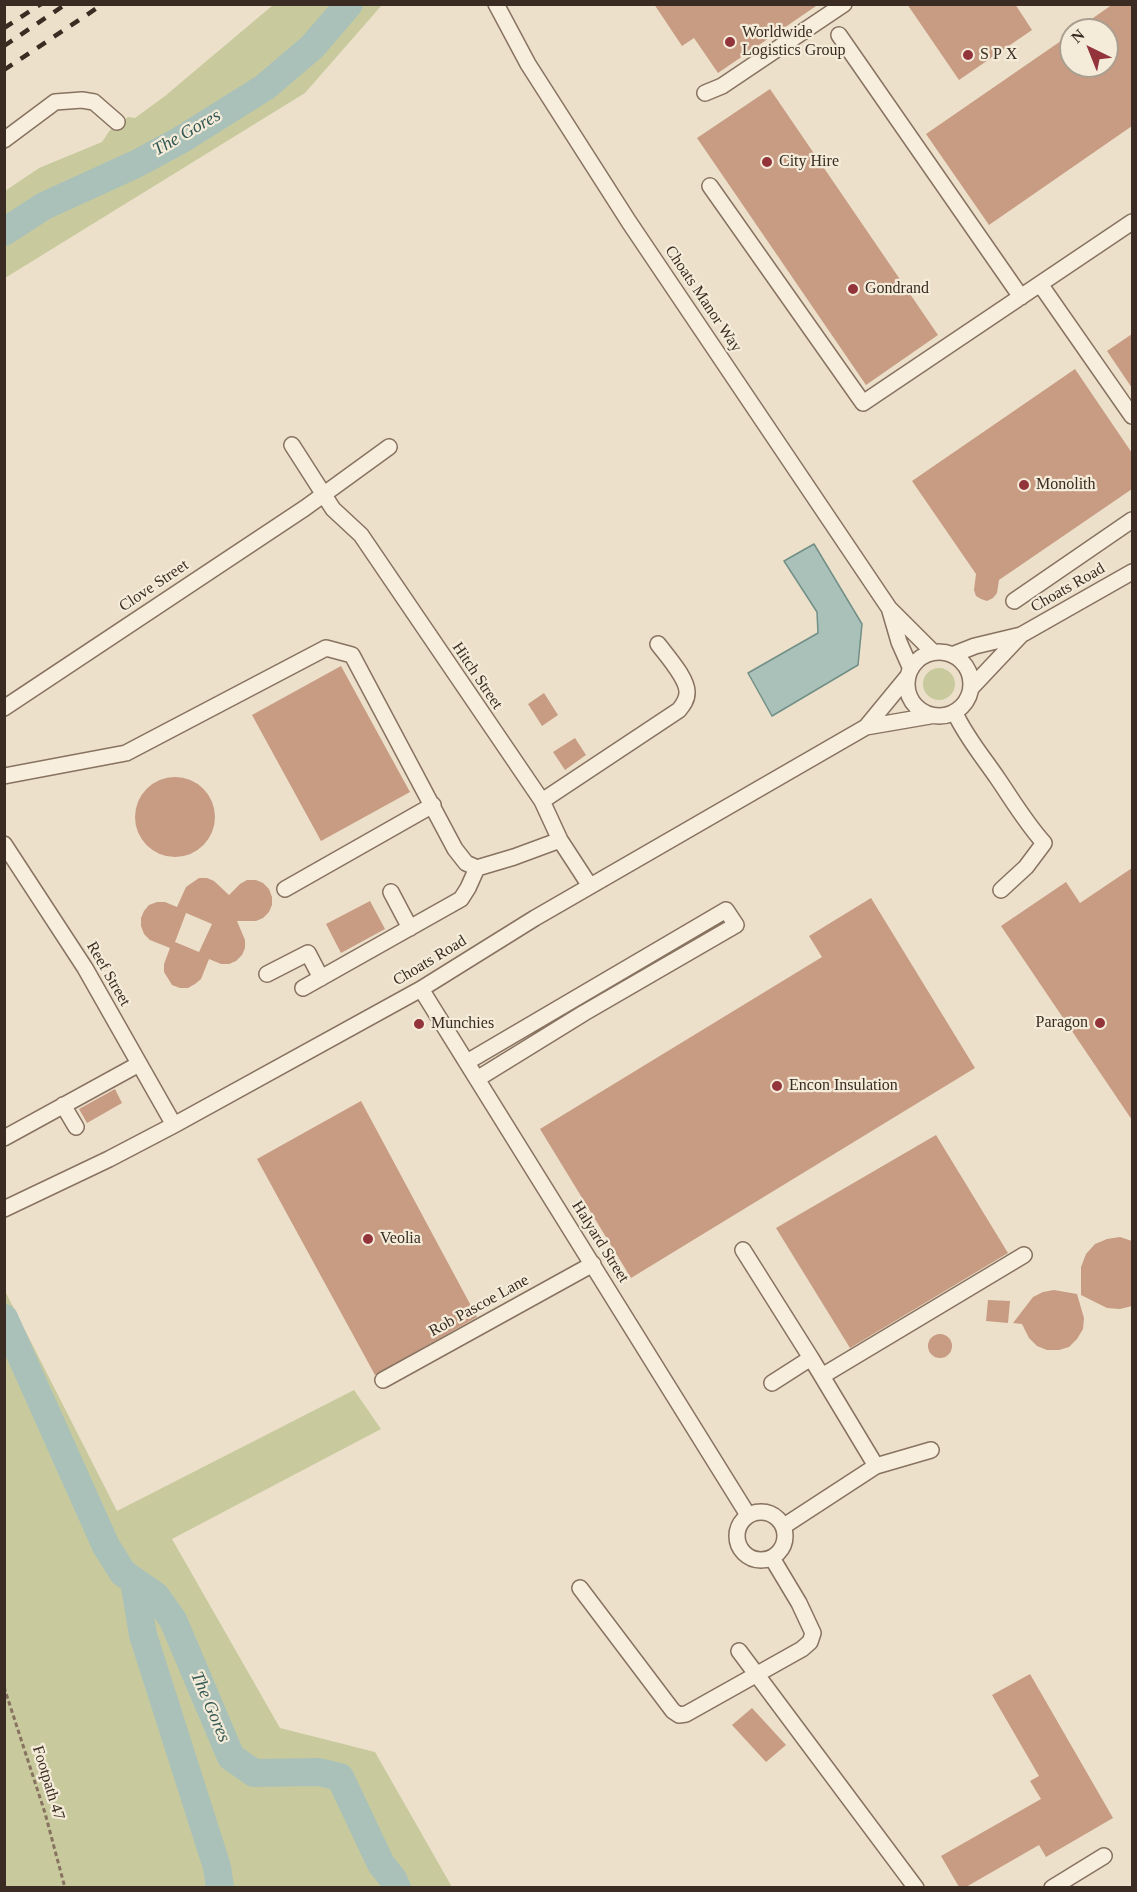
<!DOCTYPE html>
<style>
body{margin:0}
#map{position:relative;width:1137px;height:1892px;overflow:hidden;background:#ece0ca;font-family:"Times New Roman",serif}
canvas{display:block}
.frame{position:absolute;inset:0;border:6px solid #3a2c22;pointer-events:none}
.north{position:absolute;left:1059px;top:18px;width:60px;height:60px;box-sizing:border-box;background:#f4ebd9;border:2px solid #aa9f90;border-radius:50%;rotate:317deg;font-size:16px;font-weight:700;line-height:24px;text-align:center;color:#3a2c22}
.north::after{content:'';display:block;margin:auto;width:21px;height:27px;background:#93343b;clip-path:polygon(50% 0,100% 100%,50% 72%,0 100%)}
</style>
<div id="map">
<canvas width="1137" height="1892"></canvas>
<div class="frame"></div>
<div class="north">N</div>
</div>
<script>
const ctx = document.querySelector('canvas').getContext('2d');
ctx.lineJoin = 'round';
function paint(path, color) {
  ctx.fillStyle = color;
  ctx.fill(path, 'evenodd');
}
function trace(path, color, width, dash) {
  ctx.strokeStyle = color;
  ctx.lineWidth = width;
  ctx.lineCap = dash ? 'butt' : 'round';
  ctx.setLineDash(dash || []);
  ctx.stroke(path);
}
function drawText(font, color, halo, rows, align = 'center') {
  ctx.font = font + ' "Times New Roman",serif';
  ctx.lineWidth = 4.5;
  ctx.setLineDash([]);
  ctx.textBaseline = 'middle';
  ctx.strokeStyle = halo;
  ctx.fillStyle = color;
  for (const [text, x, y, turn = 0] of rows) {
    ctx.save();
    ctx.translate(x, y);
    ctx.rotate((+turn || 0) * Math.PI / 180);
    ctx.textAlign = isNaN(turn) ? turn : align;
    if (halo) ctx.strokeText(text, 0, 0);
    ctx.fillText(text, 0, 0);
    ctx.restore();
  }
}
paint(new Path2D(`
 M273,5H382L305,93L5,278V191L39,168L102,142L110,130L128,117L135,118L165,96Z
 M923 684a16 16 0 1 1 32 0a16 16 0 1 1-32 0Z
 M4,1289L117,1511L354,1390L381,1429L172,1539L280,1728L375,1752L452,1887H5Z`), '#c8ca9e');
const water = new Path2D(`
 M814,544L862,624L858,665L772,716L748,673L818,633L817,612L784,561Z`);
paint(water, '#aac1b9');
trace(water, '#718f86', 1.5);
trace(new Path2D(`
 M4,232L44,206L136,164L179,141L265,87L312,47L349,4
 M4,1318L106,1546L123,1573L156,1596L173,1620L231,1757L254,1773L319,1772L340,1777L381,1864L393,1879L397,1888
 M134,1581L143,1635L217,1867L220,1888`), '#aac1b9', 28);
paint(new Path2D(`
 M654,4H819L718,73L694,38L682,46Z
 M907,4H1015L1032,30L959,80Z
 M1113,4H1132V126L989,225L926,134L1071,34V66H1107V30H1076Z
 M770,89L938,335L866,385L697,138Z
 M1132,334V388L1107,351Z
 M1075,369L1132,453V489L999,580L997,593L993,598L987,601L981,599L976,596L974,590L976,574L912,481Z
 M341,666L410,792L321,841L252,715Z
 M544,693L558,715L542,726L528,704Z
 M575,738L586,755L565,770L553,752Z
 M135 817a40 40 0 1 1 80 0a40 40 0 1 1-80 0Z
 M1132,868V1120L1001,926L1066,882L1080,903Z
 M199,878H207L214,881L229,895L240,884L247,880H256L263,883L269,889L272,897V905L269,912L263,918L256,921H237L245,940V948L242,955L236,961L229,964H221L209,959L201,979L195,984L188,988H180L172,985L164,972V964L170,948L150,940L144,934L141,926V918L144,911L149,905L157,902H165L177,907L186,887ZM186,913L212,924L199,952L175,942Z
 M871,898L975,1068L631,1278L540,1129L822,957L809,936Z
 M370,901L385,929L341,953L326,924Z
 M115,1089L122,1103L87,1123L79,1109Z
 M361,1101L477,1317L375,1375L257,1159Z
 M936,1135L1008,1253L850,1348L776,1228Z
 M1120,1237L1132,1241V1306L1120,1309L1107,1308L1081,1295V1267L1086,1254L1095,1244L1107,1239Z
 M1054,1290L1077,1294L1084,1318L1083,1329L1077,1339L1069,1347L1059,1350H1047L1037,1346L1029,1338L1022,1324L1013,1323L1033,1297L1043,1292Z
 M988,1300L1010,1301L1008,1323L986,1321Z
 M928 1346a12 12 0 1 1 24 0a12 12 0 1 1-24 0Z
 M1030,1674L1113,1818L1046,1857L1039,1845L966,1887H959L941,1856L1041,1799L1030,1781L1039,1776L992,1695Z
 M752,1708L786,1745L766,1762L732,1725Z`), '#c89b83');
const minor = new Path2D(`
 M496,4L528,64L629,222L889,608L933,652
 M839,35L1021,297
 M705,93L722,86L844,4
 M4,140L55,102L82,100L94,102L117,122
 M710,186L863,403L1132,222
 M1040,284L1132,416
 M292,445L333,509L361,535L542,801L560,840L590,886
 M1014,601L1132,520
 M890,611L899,642L911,669
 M907 684a32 32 0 1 1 64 0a32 32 0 1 1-64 0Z
 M952,655L975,646L1021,635
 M971,688L1021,635L1132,572
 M4,708L305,508L389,447
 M955,713C966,737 983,757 998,779C1013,801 1026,823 1044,843L1026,867L1001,890
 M866,727L908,676
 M4,776L126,753L326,648L352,655L455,849L466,863L477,868L514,857L560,840
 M542,801L679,710C683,705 687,700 687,693C688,679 667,656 658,644
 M4,844L85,968L174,1125
 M285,889L433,805
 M391,892L410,928
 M267,974L308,953L321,978
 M303,988L461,899L468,888L477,868
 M421,989L748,1515
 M467,1062L726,910L736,925L584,1013L477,1079
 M63,1105L76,1127
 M4,1138L139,1064
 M4,1209L109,1159L174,1125L421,989L535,918L866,727L930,716
 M743,1250L811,1358
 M822,1376L1024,1255
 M383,1380L593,1264
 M772,1383L811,1358L876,1466
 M737 1536a24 24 0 1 1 48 0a24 24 0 1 1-48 0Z
 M784,1526L876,1466L931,1450
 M580,1588L673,1711L679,1715L686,1714L802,1649L810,1642L813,1633L799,1603L772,1558
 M739,1651L916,1888
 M1052,1888L1104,1856`);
trace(minor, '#887260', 18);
trace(new Path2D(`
 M4,1687L45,1813L65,1888`), '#887260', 3, [4.5, 3]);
trace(minor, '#f7eedd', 15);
trace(new Path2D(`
 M4,28L41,4
 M4,46L66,4
 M4,70L103,4`), '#3a2c22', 4.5, [10, 10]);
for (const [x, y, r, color] of [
 [730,42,6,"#93343b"],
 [968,55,6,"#93343b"],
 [767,162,6,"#93343b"],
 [853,289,6,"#93343b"],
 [1024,485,6,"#93343b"],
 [1100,1023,6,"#93343b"],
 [419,1024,6,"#93343b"],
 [777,1086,6,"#93343b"],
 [368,1239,6,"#93343b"]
]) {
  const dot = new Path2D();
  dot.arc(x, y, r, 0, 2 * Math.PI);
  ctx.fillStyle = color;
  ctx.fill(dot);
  trace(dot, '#f4ebd9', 2);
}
drawText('16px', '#3a2c22', '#f4ebd9', [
 ["Worldwide",742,33],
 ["Logistics Group",742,51],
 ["S P X",980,55],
 ["City Hire",779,162],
 ["Gondrand",865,289],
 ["Monolith",1036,485],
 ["Paragon",1088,1023,"right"],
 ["Munchies",431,1024],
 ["Encon Insulation",789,1086],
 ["Veolia",380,1239]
], 'left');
drawText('16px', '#3a2c22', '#f4ebd9', [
 ["Choats Manor Way",703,299,56],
 ["Clove Street",154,586,-34],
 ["Choats Road",1068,588,-30],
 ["Hitch Street",477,676,56],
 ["Choats Road",430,961,-31],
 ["Reef Street",108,974,60],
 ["Halyard Street",600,1242,58],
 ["Rob Pascoe Lane",479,1306,-29],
 ["Footpath 47",48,1783,73]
]);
drawText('italic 18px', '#325853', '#f4ebd9', [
 ["The Gores",187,133,-30],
 ["The Gores",210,1707,67]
]);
</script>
